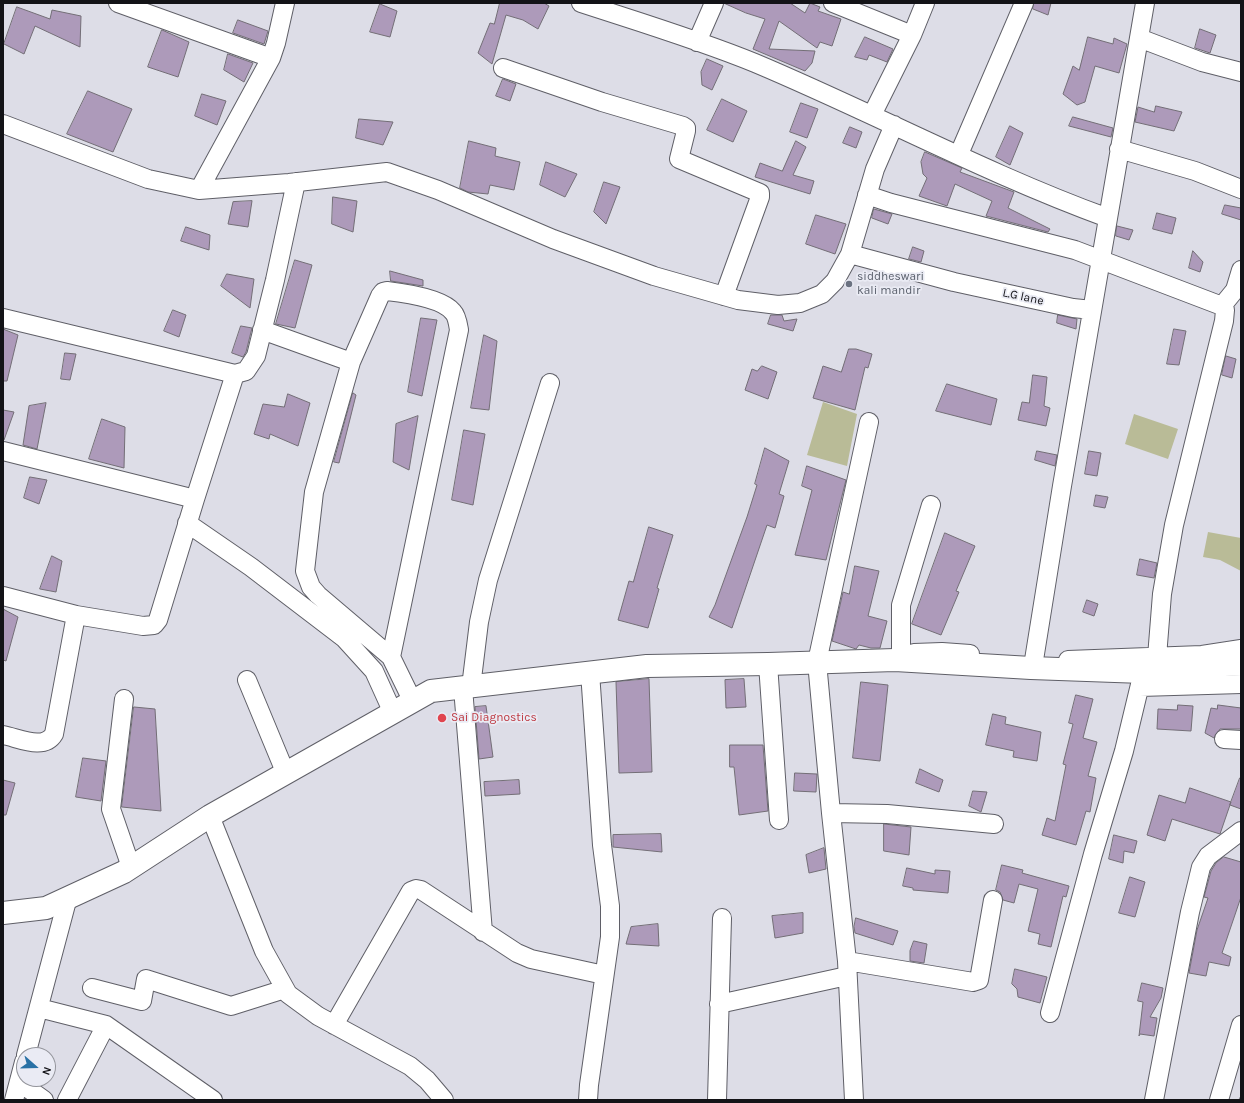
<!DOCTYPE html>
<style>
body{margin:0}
#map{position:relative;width:1244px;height:1103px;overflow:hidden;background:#dddde7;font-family:Karla,sans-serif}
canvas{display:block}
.frame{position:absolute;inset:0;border:4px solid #131317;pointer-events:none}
.north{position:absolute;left:16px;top:1047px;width:40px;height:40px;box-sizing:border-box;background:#eaebf4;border:1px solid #94959c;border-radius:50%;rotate:110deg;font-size:11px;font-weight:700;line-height:16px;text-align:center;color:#131317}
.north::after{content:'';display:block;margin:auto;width:14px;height:18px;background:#2971a5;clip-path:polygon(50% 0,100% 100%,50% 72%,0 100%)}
</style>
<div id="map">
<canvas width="1244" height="1103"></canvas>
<div class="frame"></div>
<div class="north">N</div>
</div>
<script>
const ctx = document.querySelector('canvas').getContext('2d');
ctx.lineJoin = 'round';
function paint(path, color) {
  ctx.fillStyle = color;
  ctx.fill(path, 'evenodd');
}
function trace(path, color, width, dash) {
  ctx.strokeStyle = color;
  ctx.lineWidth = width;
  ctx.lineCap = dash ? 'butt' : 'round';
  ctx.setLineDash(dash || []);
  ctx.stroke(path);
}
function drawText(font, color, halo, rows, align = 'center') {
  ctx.font = font + ' Karla,sans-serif';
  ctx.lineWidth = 3.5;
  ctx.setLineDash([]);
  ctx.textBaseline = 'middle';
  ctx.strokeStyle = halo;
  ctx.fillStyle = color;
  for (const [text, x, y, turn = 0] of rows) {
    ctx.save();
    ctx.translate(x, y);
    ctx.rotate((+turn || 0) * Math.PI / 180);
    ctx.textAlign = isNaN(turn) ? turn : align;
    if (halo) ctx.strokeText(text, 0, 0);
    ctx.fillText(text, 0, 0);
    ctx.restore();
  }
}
paint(new Path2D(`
 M823,402L857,414L847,466L807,455Z
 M1134,414L1178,429L1168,459L1125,444Z
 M1208,532L1241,538V571L1220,560L1203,557Z`), '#b9bb97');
const building = new Path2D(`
 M500,3H544L549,6L538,29L523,20L506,15L492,64L478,53L490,23L494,24Z
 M724,3H790L805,13L810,3L820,7L818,11L841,19L832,46L820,42L817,48L779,21L769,49L815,51L812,63L805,71L753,49L765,19L746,13Z
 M1034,3H1051L1048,15L1033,9Z
 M380,4L397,11L390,37L370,32Z
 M17,7L50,19L52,10L81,16L80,47L35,26L24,54L4,44Z
 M238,20L268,31L264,44L233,33Z
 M1200,29L1216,35L1210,53L1195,48Z
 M162,30L189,42L178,77L148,67Z
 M865,37L893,49L887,62L869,55L867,60L855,57Z
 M1088,37L1113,44L1114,38L1127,44L1119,73L1095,66L1085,102L1077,105L1063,94L1073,66L1079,70Z
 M228,54L253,63L244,82L224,70Z
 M707,59L723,66L712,90L702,85L701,72Z
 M503,79L516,84L510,101L496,96Z
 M88,91L132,109L113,152L67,134Z
 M202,94L226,101L217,125L195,116Z
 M722,99L747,111L733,142L707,130Z
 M801,103L818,109L807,138L790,132Z
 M1156,106L1182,112L1174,131L1135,122L1138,107L1154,112Z
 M1073,117L1113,128L1111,137L1069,126Z
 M359,119L393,122L383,145L356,138Z
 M1010,126L1023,133L1010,165L996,157Z
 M850,127L862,132L856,148L843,143Z
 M469,141L496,148L495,156L520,162L514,190L490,185L488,194L468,192L460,188Z
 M796,141L806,147L793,175L814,181L810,194L755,177L760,163L782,171Z
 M925,152L962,168L960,172L1014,192L1008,208L1050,229L1048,232L986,216L992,201L955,184L947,206L919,196L927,178L923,174L921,162Z
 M546,162L577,174L565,197L540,185Z
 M604,182L620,187L606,224L594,212Z
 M333,197L357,201L353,232L332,224Z
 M252,201L248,227L228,224L233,202Z
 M1225,205L1241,208V220L1222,214Z
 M874,209L892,214L888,224L872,218Z
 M1157,213L1176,218L1172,234L1153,229Z
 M816,215L846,224L835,254L806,244Z
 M1117,226L1133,230L1129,240L1116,236Z
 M186,227L210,235L209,250L181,241Z
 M913,247L924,251L921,262L909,259Z
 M1193,251L1203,262L1200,272L1189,268Z
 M295,260L312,265L295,328L276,324Z
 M390,271L423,280V286L391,281Z
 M227,274L254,279L250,308L221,286Z
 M173,310L186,315L179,337L164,331Z
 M771,315H782L784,321L797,319L793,331L768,324Z
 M1058,315L1077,319L1076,329L1057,323Z
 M421,318L437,320L422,396L408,392Z
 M241,326L252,328L246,352L243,357L232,353Z
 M3,329L18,335L7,381H3Z
 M1174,329L1186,331L1179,365L1167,364Z
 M484,335L497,341L489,410L471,408Z
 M849,349H856L872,354L868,368L865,367L855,410L813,398L823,366L841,372Z
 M65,353L76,354L70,380L61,379Z
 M1226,356L1236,359L1232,378L1222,375Z
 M762,366L777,372L768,399L745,390L752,369L757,371Z
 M1033,375L1047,377L1044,406L1050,408L1046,426L1018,420L1022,402L1029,403Z
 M947,384L997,399L991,425L936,411Z
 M353,393L356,395L339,463L334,462Z
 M288,394L310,403L298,446L270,434L269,439L254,434L263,404L284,407Z
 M46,403L37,449L23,445L29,406Z
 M3,410L14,412L4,440H3Z
 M418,416L409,470L393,462L396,424Z
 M102,419L125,427L124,468L89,459Z
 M464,430L485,434L473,505L452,500Z
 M765,448L789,461L779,494L784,496L775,528L767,525L732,628L709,617L715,605L747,517L757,485L755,484Z
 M1037,451L1057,455L1055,466L1035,460Z
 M1089,451L1101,453L1097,476L1085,474Z
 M807,466L846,480L826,560L795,555L812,490L802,486Z
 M30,477L47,480L39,504L24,498Z
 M1096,495L1108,497L1105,508L1094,506Z
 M649,527L673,535L657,588L659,589L648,628L618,620L629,581L633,582Z
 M945,533L975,546L956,591L959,592L941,635L912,624Z
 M52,556L62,561L56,592L40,589Z
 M1140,559L1157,563L1154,578L1137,575Z
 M855,566L879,571L868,616L887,621L880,648H871L859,645L856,649L832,641L843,592L849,594Z
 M1087,600L1098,604L1094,616L1083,612Z
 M3,609L18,617L6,661L3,660Z
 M649,679L652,772L619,773L616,682Z
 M744,679L746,707L726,708L725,680Z
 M861,682L888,685L880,761L853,758Z
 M1076,695L1093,699L1083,738L1097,742L1088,776L1096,778L1090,812L1086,811L1076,845L1042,835L1047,818L1055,821L1066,765L1063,764L1073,724L1069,723Z
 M1178,705L1193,706L1191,731L1157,729L1158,709L1177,710Z
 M1218,705L1241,708V729H1220L1214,738L1205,733L1211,708L1217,709Z
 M486,706L493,757L479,759L475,707Z
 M134,707L155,709L161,811L122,807Z
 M993,714L1006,717L1005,724L1041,732L1037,761L1013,757L1014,751L986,745Z
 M730,745H763L768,811L739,815L734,767H730Z
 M83,758L106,761L101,801L76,797Z
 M920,769L943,780L939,792L916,783Z
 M795,773L817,774L816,792L794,791Z
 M1240,778H1241V809L1230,805Z
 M3,780L15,783L6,815H3Z
 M519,780L520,794L485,796L484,782Z
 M1190,788L1231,802L1220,834L1172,819L1165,841L1147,835L1159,795L1185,803Z
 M973,791L987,792L981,812L969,806Z
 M884,824L911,827L909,855L884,851Z
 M661,834L662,852L613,847V835Z
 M1114,835L1137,841L1134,853L1124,851L1123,863L1109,859Z
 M824,848L826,869L809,873L806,855Z
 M1224,857L1241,862V897L1222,953L1231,957L1229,966L1209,962L1206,976L1189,973L1197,930L1208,898L1204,897L1211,871L1216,863Z
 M1002,865L1023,870L1022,873L1069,886L1066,897L1063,896L1051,947L1038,944L1040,934L1028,931L1038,889L1019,884L1014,903L1003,900L1000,892L996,890Z
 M907,868L935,874V870L950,871L948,893L913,890V888L903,886Z
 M1130,877L1145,882L1135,917L1119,913Z
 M803,913V933L775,938L772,916Z
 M856,918L898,931L893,945L855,933L854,927Z
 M658,924L659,946L626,944L631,927Z
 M914,941L927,944L924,963L910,961V951Z
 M1015,969L1047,977L1040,1003L1018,997L1017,989L1012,984Z
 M1142,983L1163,988L1161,998L1150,1017L1157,1018L1154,1036L1140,1034L1139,1036L1143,1002L1138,1001Z`);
paint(building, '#ad9aba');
trace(building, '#736e76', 1);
const minor = new Path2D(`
 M118,3L271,58
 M581,3C639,22 699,40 755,63C874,113 987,174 1108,218
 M833,3L912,35
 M1139,38L1202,62L1241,72
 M697,42L714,3
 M503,68L602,102L683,126L686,128V131L679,159L760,193V197L724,296
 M872,115L912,35L925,3
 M3,124L148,179L199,190L289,183L387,172L438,190L553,239L654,276L738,300L778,305L800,303L822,294L835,281L850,254L875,169L894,125
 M1119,149L1195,171L1241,189
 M959,154L1024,3
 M199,190L271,58L276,43L285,3
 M867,195L891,203L1075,250L1222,306L1225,310L1224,321L1174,525L1162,594L1157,657
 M850,254L954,282L1073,308L1092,310
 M1222,306L1235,290L1241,270
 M3,318L235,374L246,371L256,356L275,280L296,182
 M262,330L351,362
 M3,451L195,499
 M187,523L251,567L344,638L374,671L393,713
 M3,596L76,615L143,626L154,625L158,620L195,499L235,374
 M914,653L942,652L970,654
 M901,655V605L931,505
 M391,657L459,330C458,324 457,316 453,312C442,298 404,293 387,291L383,292L380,296L351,362L314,492L305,571L311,587L318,595L391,657L413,702
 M1068,660L1202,655L1241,649
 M768,664L779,820
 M1031,668L1034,660L1062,486L1145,3
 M247,680L286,774
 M471,687L479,622L488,580L550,383
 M1140,687L1241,684
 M463,688L483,932
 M124,699L111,809L131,867
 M3,735C19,738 44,751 54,734L76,615
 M1224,739L1241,740
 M831,813L887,814L994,824
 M210,816L264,951L288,994L318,1016L410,1066L427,1080L444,1100
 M847,961L973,982L979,980L993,900
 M92,988L142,1001L146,979L231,1006L285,989
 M719,1004L847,976
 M39,1008L106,1025L213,1100
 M1050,1013L1093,854L1124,751L1143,672
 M334,1025L411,891L416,889L421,890L517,953L531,959L604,975
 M26,1055L68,897
 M19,1082L44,1100
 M14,1100L24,1062
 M67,1100L106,1025
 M588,1100L589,1085L610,937V906L602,845L590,672
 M717,1100L722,918
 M854,1100L847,961L831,813L817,662L869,422
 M1154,1100L1190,912L1201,867L1208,856L1241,831
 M1219,1100L1241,1025`);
const major = new Path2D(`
 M3,913L46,908L124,872L210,816L431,691L647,666L768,664L895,660L1031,668L1143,672L1191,667L1241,664`);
trace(minor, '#5f5f67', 20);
trace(major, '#5f5f67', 24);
trace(minor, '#fff', 18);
trace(major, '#fff', 22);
trace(new Path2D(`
 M1240,1100L1241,1098`), '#76767d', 3);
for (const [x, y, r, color] of [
 [849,284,4,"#6b7280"],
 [442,718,5,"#e0444e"]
]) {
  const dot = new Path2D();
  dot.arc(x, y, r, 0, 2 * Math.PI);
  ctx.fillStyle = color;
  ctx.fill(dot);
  trace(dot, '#eaebf4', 1.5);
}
drawText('12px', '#5b616d', '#eaebf4', [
 ["siddheswari",857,277],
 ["kali mandir",857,291]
], 'left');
drawText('12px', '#131317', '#eaebf4', [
 ["L.G lane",1023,297,12]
]);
drawText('12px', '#be3a42', '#eaebf4', [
 ["Sai Diagnostics",451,718]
], 'left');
</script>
